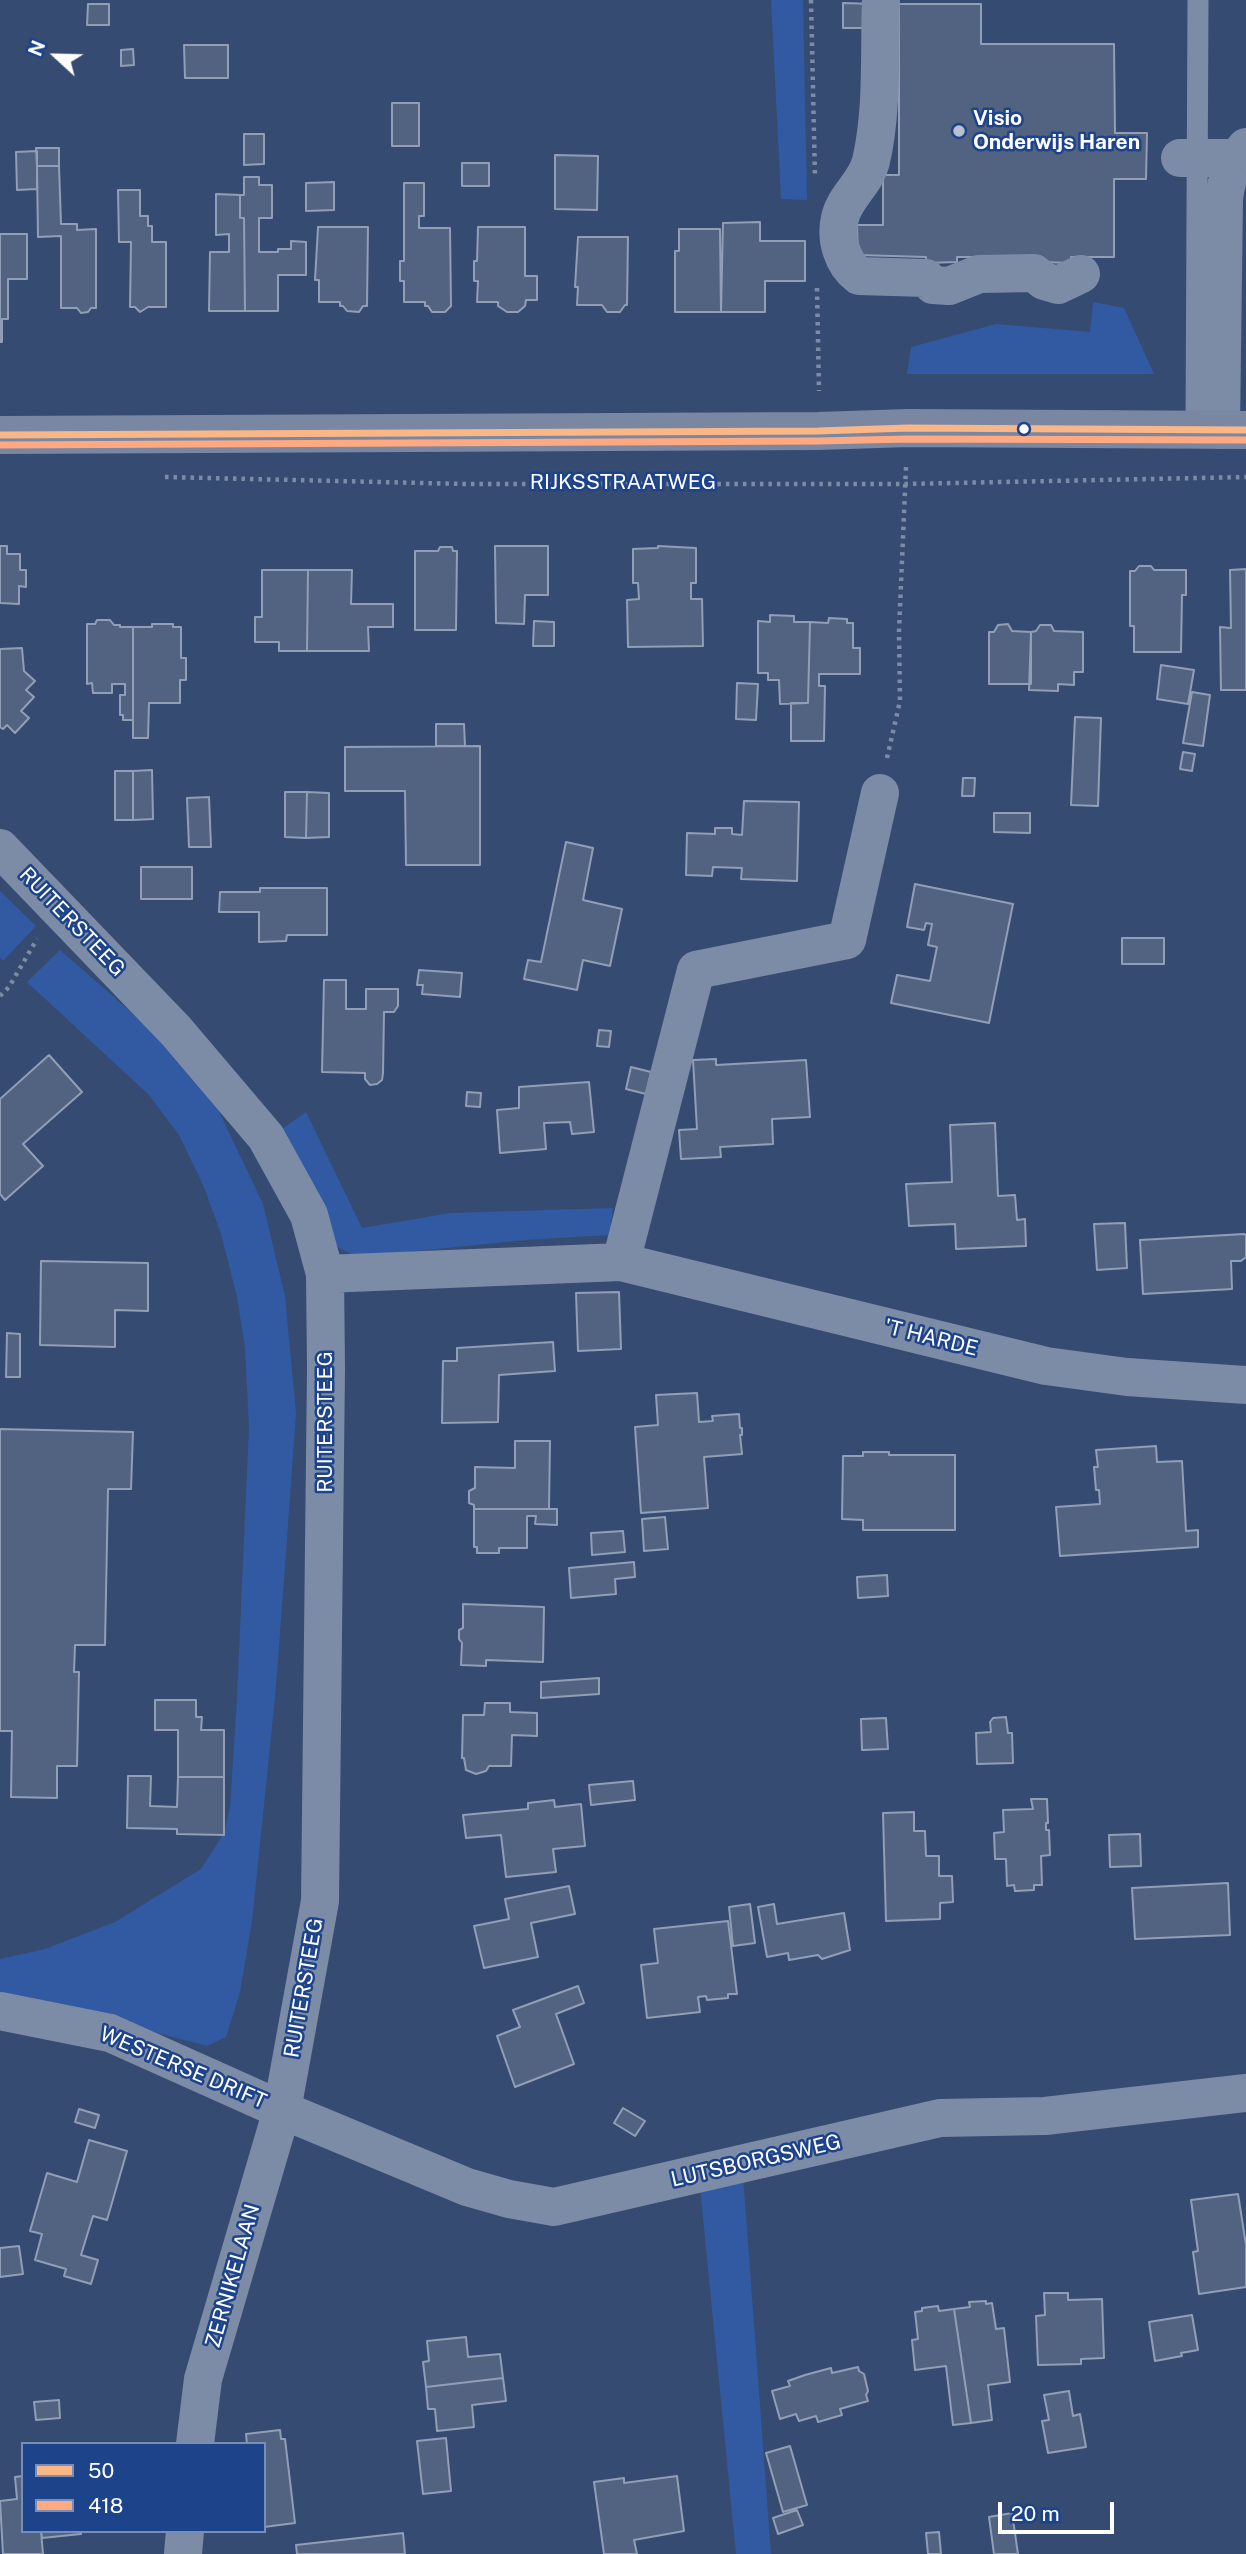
<!DOCTYPE html>
<style>
body{margin:0}
#map{position:relative;width:1246px;height:2554px;overflow:hidden;background:#364b72;font-family:"Public Sans",sans-serif}
canvas{display:block}
.legend{position:absolute;left:21px;top:2442px;width:245px;height:91px;box-sizing:border-box;background:#1d438b;border:2px solid #778eb9;margin:0;padding:9px 12px;list-style:none;font-size:21px;color:#fff}
.legend li{display:flex;align-items:center;gap:14px;height:35px}
.legend b{width:35px;border:2px solid #778eb9}
.north{position:absolute;left:21px;top:21px;width:70px;height:70px;-webkit-text-stroke:5px #1d438b;paint-order:stroke;rotate:292deg;font-size:19px;font-weight:700;line-height:28px;text-align:center;color:#fff}
.north::after{content:'';display:block;margin:auto;width:24px;height:32px;background:#fff;clip-path:polygon(50% 0,100% 100%,50% 72%,0 100%)}
.scale{position:absolute;left:998px;top:2502px;width:116px;height:32px;box-sizing:border-box;border:4px solid #fff;border-top:0;padding-left:9px;font-size:21px;line-height:24px;white-space:nowrap;color:#fff;-webkit-text-stroke:5px #1d438b;paint-order:stroke}
</style>
<div id="map">
<canvas width="1246" height="2554"></canvas>
<ul class="legend">
<li><b style="height:9px;background:#f9b686"></b>50</li>
<li><b style="height:9px;background:#ffa980"></b>418</li>
</ul>
<div class="north">N</div>
<div class="scale">20 m</div>
</div>
<script>
const ctx = document.querySelector('canvas').getContext('2d');
ctx.lineJoin = 'round';
function paint(path, color) {
  ctx.fillStyle = color;
  ctx.fill(path, 'evenodd');
}
function trace(path, color, width, dash) {
  ctx.strokeStyle = color;
  ctx.lineWidth = width;
  ctx.lineCap = dash ? 'butt' : 'round';
  ctx.setLineDash(dash || []);
  ctx.stroke(path);
}
function drawText(font, color, halo, rows, align = 'center') {
  ctx.font = font + ' "Public Sans",sans-serif';
  ctx.lineWidth = 5;
  ctx.setLineDash([]);
  ctx.textBaseline = 'middle';
  ctx.strokeStyle = halo;
  ctx.fillStyle = color;
  for (const [text, x, y, turn = 0] of rows) {
    ctx.save();
    ctx.translate(x, y);
    ctx.rotate((+turn || 0) * Math.PI / 180);
    ctx.textAlign = isNaN(turn) ? turn : align;
    if (halo) ctx.strokeText(text, 0, 0);
    ctx.fillText(text, 0, 0);
    ctx.restore();
  }
}
paint(new Path2D(`
 M771,0H803L807,200L781,199Z
 M1093,302L1124,308L1154,374H907L911,347L996,324L1090,332Z
 M0,891L36,926L3,961L0,957Z
 M60,950L160,1037L216,1105L263,1204L285,1296L296,1413L285,1567L275,1698L252,1921L240,1992L226,2037L207,2046L41,2002L0,2005V1959L45,1949L115,1922L201,1869L224,1833L230,1807L237,1697L249,1427L245,1348L237,1297L221,1234L204,1187L179,1135L149,1095L27,982Z
 M306,1112L362,1228L451,1213L613,1208L609,1235L525,1240L379,1255L351,1254L332,1244L282,1129Z
 M742,2162L771,2554H736L699,2177Z`), '#315aa2');
const building = new Path2D(`
 M843,3L874,4L873,28H843Z
 M88,4H109V25H87Z
 M899,4H981V44H1114L1115,133H1147L1146,179H1114V257H1071V263L1040,262V257H957V262L926,263V257L858,255L857,225H883V175H899Z
 M184,45H228V78H185Z
 M133,49L134,65L121,66V50Z
 M392,103H419V146H392Z
 M244,134H264V164L244,165Z
 M36,148H59V166H37Z
 M37,151V189L17,190L16,152Z
 M555,155L598,156L597,210L555,209Z
 M462,163H489V186H462Z
 M37,166H59L61,224H77V230L96,229V308H91L88,312L81,313L77,308H61V236L38,237Z
 M244,177H259V185H272V218H259V252H278V249H291V241L306,242V275H278V311H245L244,218H240V195H244Z
 M334,182V210L306,211V183Z
 M404,183H424V216H419V228H450L451,306L445,312H432L428,306H425V302H404V281H400V261H404Z
 M118,190H140V216H148V226H152V242H166V307H148L140,312L135,307H130L131,242H119Z
 M216,194L240,195V218H244L245,311H209L210,252H229V234L216,235Z
 M760,222V241H805V281H765V312H721L723,223Z
 M318,227H368L367,306H363L359,312L347,311L343,306H340V302H319V280H315Z
 M478,227H525V276H537V300H526L525,306L518,312H507L498,306V302H477L478,281H474V261H477Z
 M679,229H720L721,312H675V251H679Z
 M0,234H27V279H8V319H2V342H0Z
 M578,237H628L627,305H625L620,312H607L602,305H577L578,287H575Z
 M0,546H7V554H20V570H26V587L19,586V604L0,603Z
 M495,546H548V595H525L524,624L496,623Z
 M658,546L696,548V583H691V599H702L703,646L628,647L627,600L639,599L638,583H633V549L658,548Z
 M440,547H452L453,551H457L456,630H415V551H438Z
 M1139,566H1151L1154,570H1186V595H1182L1181,652H1134V626H1130V571H1135Z
 M1246,569V690H1221L1220,627L1231,628L1230,570Z
 M262,570H308L307,651H279V642H255V617H262Z
 M308,570H352L351,604H393V627H368L369,651H307Z
 M770,615L794,616V622H810L808,703L780,704L779,680H768V673H758V621L770,622Z
 M829,618L847,619V623H853V648H860V674H819V686H825L824,741H791V703H808L810,622L828,623Z
 M97,620H110L114,625H120V627H133V720H123V715H120V695H125V684H112V693H93L92,683L87,684V624H95Z
 M534,621L554,622V646H533Z
 M152,624H173V627H181V658H186V680H180V703H149L148,738H133V627H152Z
 M1008,624L1012,631L1031,632V684H989V632H994L998,625Z
 M1040,625H1051L1054,631L1083,632V672H1074V685L1058,684V691L1029,690L1031,632L1036,631Z
 M22,648L24,671L35,681L26,690L34,697L21,711L29,718L15,733L7,725L3,729L0,727V649Z
 M1161,665L1194,670L1188,704L1157,699Z
 M737,683L758,684L756,720L736,719Z
 M1192,692L1210,695L1203,746L1183,743Z
 M1075,717L1101,718L1098,806L1071,805Z
 M436,724H464L465,746H436Z
 M480,746V865H406L405,791H345V747Z
 M1183,752L1195,754L1192,771L1180,769Z
 M152,770L153,819L133,820V771Z
 M115,771H133V820H115Z
 M963,778H975L974,796H962Z
 M285,792H307L306,838L285,837Z
 M307,792L329,793V837L306,838Z
 M209,797L211,847H189L187,798Z
 M744,801L799,802L797,881L741,879L742,868L713,867L712,876L686,875L687,833L715,834V828H732V834L742,835Z
 M994,813H1030V833L994,832Z
 M566,842L593,848L583,900L622,909L610,966L583,960L577,990L524,979L528,960L541,962Z
 M141,867H192V899H141Z
 M915,884L1013,904L989,1023L891,1003L897,975L930,981L937,947L928,945L932,924L926,923L924,930L907,927Z
 M260,888H327V935H287L286,941L259,942V912H219L220,892H260Z
 M1122,938H1164V964H1122Z
 M419,970L462,973L460,997L422,994L423,985H417Z
 M324,980H346V1009H366V989H398V1006L394,1012H384L383,1073L382,1080L377,1084L370,1085L365,1079V1073L322,1072Z
 M599,1030L611,1031L609,1047L597,1046Z
 M49,1055L82,1092L23,1144L43,1166L5,1200L0,1194V1099Z
 M716,1059V1065L806,1060L810,1117L772,1119L773,1144L720,1147L721,1157L681,1159L679,1130L697,1129L693,1060Z
 M631,1067L651,1072L646,1094L626,1089Z
 M589,1082L594,1132L572,1134L570,1122L544,1123L546,1149L500,1153L497,1110L519,1108V1087Z
 M467,1092L481,1093L480,1107L466,1106Z
 M995,1123L998,1196L1015,1195L1017,1220L1025,1219L1026,1246L956,1249L955,1224L909,1226L906,1184L952,1182L950,1125Z
 M1125,1223L1127,1268L1097,1270L1094,1224Z
 M1244,1234L1246,1235V1257L1241,1261H1231L1232,1289L1143,1294L1140,1240Z
 M41,1261L148,1263V1311L115,1310V1347L40,1345Z
 M619,1292L621,1349L578,1351L576,1293Z
 M7,1333L20,1334V1377H6Z
 M553,1342L555,1371L499,1375L498,1422L442,1423L443,1361H457V1348Z
 M697,1393L699,1422L713,1421L712,1416L739,1414L740,1428H742V1435H740L742,1454L704,1457L708,1508L641,1513L635,1427L658,1425L656,1395Z
 M0,1429L133,1432L131,1489H108L105,1645H75L74,1672H79L77,1766H57V1798L11,1797L12,1731H0Z
 M515,1441H550L549,1509H474V1505L469,1503V1491L475,1488V1467L515,1468Z
 M1156,1446L1157,1462L1182,1461L1186,1531L1198,1530V1547L1060,1556L1056,1507L1100,1504L1099,1490H1096L1094,1467H1098L1096,1450Z
 M863,1452H889V1455H955V1530H863V1520L842,1519L843,1456H863Z
 M474,1509H557V1525L535,1524L536,1516H527V1548H499V1553H477V1547H474Z
 M665,1517L668,1549L644,1551L642,1519Z
 M623,1531L625,1552L592,1555L591,1533Z
 M634,1562L635,1577L615,1579L616,1594L571,1598L569,1568Z
 M887,1575L888,1596L858,1598L857,1577Z
 M463,1604L544,1607L543,1662L486,1660V1666L461,1665L462,1643L459,1639V1630L463,1628Z
 M599,1678V1694L541,1698V1682Z
 M155,1700H196V1717H202L201,1730H224V1777H178V1730H155Z
 M485,1703H510V1712L537,1713V1736L512,1735L511,1766H489L486,1771L476,1774L466,1770L464,1758H462L463,1715H484Z
 M1006,1717L1008,1733H1012L1013,1763L977,1764L976,1733L991,1732L990,1722L993,1718Z
 M886,1718L888,1749L862,1750L861,1719Z
 M128,1776H151L150,1806L177,1807L178,1777H224V1835L177,1834V1829L127,1828Z
 M633,1781L635,1800L591,1805L589,1785Z
 M1031,1799H1047L1048,1823H1046V1830H1049L1050,1855L1041,1856L1042,1885H1034V1890L1015,1891L1014,1885L1007,1886L1006,1859H995L994,1833L1004,1832L1003,1810L1033,1809Z
 M554,1800L555,1807L581,1804L585,1846L553,1849L556,1872L506,1877L501,1835L466,1838L463,1815L528,1809V1803Z
 M914,1812V1831H925L926,1856H939V1876H952L953,1902L940,1903V1919L886,1921L883,1813Z
 M1140,1834L1141,1866L1110,1867L1109,1835Z
 M1228,1883L1230,1935L1135,1939L1132,1888Z
 M569,1886L575,1914L531,1923L538,1957L484,1968L474,1926L509,1919L505,1899Z
 M750,1904L755,1943L733,1946L729,1907Z
 M774,1904L777,1924L844,1913L850,1950L822,1959L818,1955L789,1960L788,1953L767,1957L758,1907Z
 M728,1921L737,1994H728V1998L707,2000L706,1996L698,1997L700,2012L647,2018L641,1965L658,1963L654,1929Z
 M578,1986L584,2003L556,2014L574,2064L515,2087L497,2036L520,2027L513,2010Z
 M623,2108L645,2121L635,2136L614,2123Z
 M79,2109L99,2115L95,2128L75,2122Z
 M89,2140L127,2151L107,2220L93,2216L81,2255L98,2260L91,2284L64,2276L66,2269L35,2260L42,2234L30,2231L47,2173L77,2182Z
 M1238,2194L1246,2245V2287L1199,2294L1193,2252L1198,2251L1191,2200Z
 M19,2246L23,2274L0,2277V2248Z
 M1044,2293H1068V2300L1102,2299L1104,2358L1081,2359V2364L1038,2365L1036,2316L1045,2315Z
 M986,2301V2304L992,2303L996,2329L1004,2328L1010,2382L988,2385L992,2420L971,2423L954,2309L970,2307L969,2302Z
 M938,2306L939,2311L954,2309L971,2423L953,2425L946,2366L915,2370L912,2340L918,2339L915,2312L922,2311V2308Z
 M1192,2315L1198,2350L1181,2353L1182,2356L1155,2361L1149,2322Z
 M466,2337L468,2357L500,2354L503,2378L426,2387L423,2362L429,2361L427,2341Z
 M858,2367L859,2371L864,2374L868,2391L866,2395L868,2401L840,2409L842,2415L818,2422L816,2416L799,2421L796,2414L780,2419L772,2391L790,2386L788,2381L805,2375L831,2368L832,2373Z
 M503,2378L506,2401L472,2405L474,2427L437,2431L435,2409H428L426,2387Z
 M1069,2391L1073,2416L1080,2414L1086,2447L1048,2453L1042,2421L1049,2420L1044,2395Z
 M59,2400L60,2418L36,2420L34,2402Z
 M280,2430L281,2439H285L295,2523L264,2527V2444H247L246,2434Z
 M446,2438L451,2491L423,2494L417,2441Z
 M790,2446L807,2505L783,2512L766,2453Z
 M23,2476V2531H41L43,2554H3L0,2501L17,2499L15,2477Z
 M677,2476L684,2531L634,2540L637,2554H604L594,2482L624,2478V2483Z
 M797,2510L803,2525L778,2534L773,2518Z
 M1012,2513L1018,2554H994L989,2517Z
 M41,2531H81V2534L42,2538Z
 M939,2532L941,2554H928L926,2533Z
 M403,2533L405,2554H297L296,2545Z`);
paint(building, '#526382');
trace(building, '#919eb5', 2);
trace(new Path2D(`
 M811,0L815,178
 M817,288L819,391
 M165,477L465,484H905L1246,477
 M887,758L900,701L899,631L906,467
 M0,996L9,987L37,939`), '#7d8ca6', 4.5, [3.5, 5]);
trace(new Path2D(`
 M1196,430L1198,0`), '#7d8ca6', 21);
trace(new Path2D(`
 M881,0C879,53 883,110 871,161C866,183 845,196 840,218C835,239 842,263 859,276L926,278L933,285L949,286L979,274L1034,273L1044,281L1058,285L1081,274
 M1180,158H1237
 M1221,430L1224,199C1226,179 1233,162 1246,147
 M0,848L176,1031L266,1137L309,1215L325,1274L326,1369L320,1901L282,2110L203,2379L195,2444
 M621,1262L696,970L847,940L880,793
 M325,1274L621,1262L1046,1366L1127,1377L1246,1385
 M0,2011L110,2033L282,2110L467,2187L509,2199L554,2207L940,2118L1045,2116L1246,2093
 M183,2554L185,2531`), '#7d8ca6', 38);
trace(new Path2D(`
 M0,435L818,431L908,428L1246,430`), '#7987a2', 38);
trace(new Path2D(`
 M0,435L818,431L908,428L1246,430`), '#f9b686', 7);
trace(new Path2D(`
 M0,445L818,441L908,439L1246,440`), '#ffa980', 7);
for (const [x, y, r, color] of [
 [959,131,7,"#b9c0ce"],
 [1024,429,6,"#fff"]
]) {
  const dot = new Path2D();
  dot.arc(x, y, r, 0, 2 * Math.PI);
  ctx.fillStyle = color;
  ctx.fill(dot);
  trace(dot, '#1d438b', 2.5);
}
drawText('bold 21px', '#fff', '#1d438b', [
 ["Visio",973,119],
 ["Onderwijs Haren",973,143]
], 'left');
drawText('21px', '#fff', '#1d438b', [
 ["RIJKSSTRAATWEG",623,483],
 ["RUITERSTEEG",72,922,46],
 ["'T HARDE",931,1338,14],
 ["RUITERSTEEG",326,1422,-90],
 ["RUITERSTEEG",304,1988,-80],
 ["WESTERSE DRIFT",183,2068,23],
 ["LUTSBORGSWEG",756,2161,-13],
 ["ZERNIKELAAN",233,2276,-74]
]);
</script>
